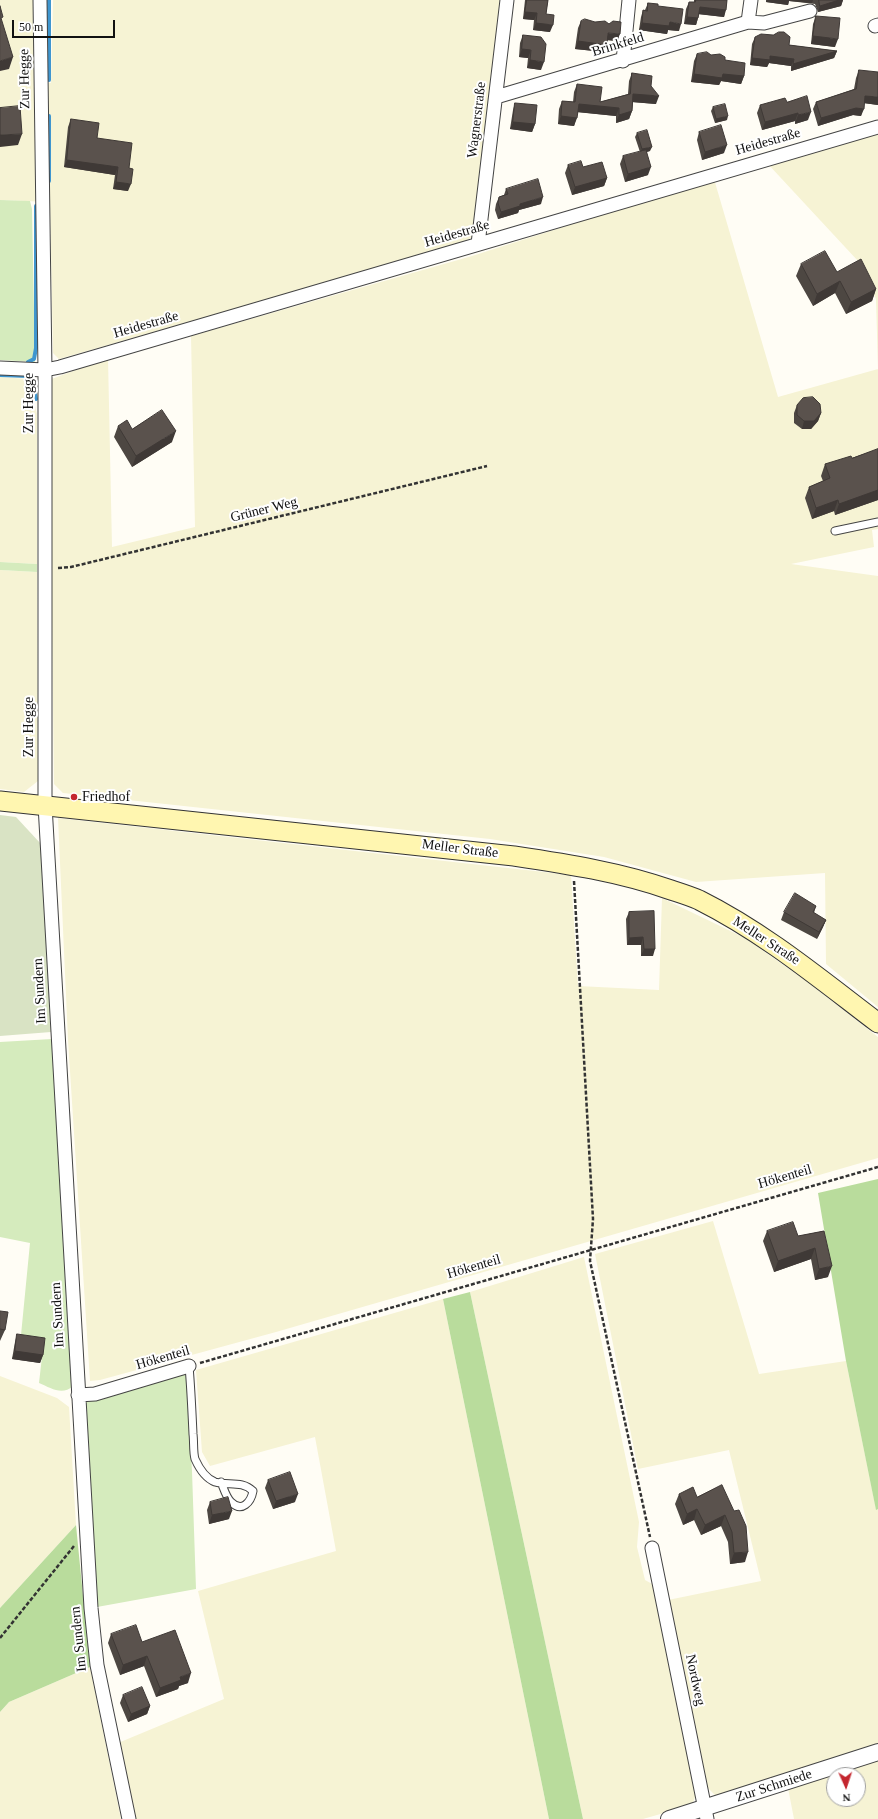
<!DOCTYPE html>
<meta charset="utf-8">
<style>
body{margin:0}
#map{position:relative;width:878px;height:1819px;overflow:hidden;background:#fffdf5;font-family:Georgia,serif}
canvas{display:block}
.north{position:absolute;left:826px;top:1767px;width:40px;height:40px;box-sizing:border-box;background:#fff;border:1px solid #a0a0a0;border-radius:50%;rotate:177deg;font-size:11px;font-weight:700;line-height:16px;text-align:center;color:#111}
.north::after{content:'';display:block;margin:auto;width:14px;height:18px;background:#c4262e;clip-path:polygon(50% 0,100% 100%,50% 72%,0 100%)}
.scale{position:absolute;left:12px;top:20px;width:103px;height:18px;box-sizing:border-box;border:2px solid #111;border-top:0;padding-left:5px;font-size:12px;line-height:14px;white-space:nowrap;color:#111;-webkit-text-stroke:3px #fff;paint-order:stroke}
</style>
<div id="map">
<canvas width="878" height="1819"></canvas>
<div class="north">N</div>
<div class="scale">50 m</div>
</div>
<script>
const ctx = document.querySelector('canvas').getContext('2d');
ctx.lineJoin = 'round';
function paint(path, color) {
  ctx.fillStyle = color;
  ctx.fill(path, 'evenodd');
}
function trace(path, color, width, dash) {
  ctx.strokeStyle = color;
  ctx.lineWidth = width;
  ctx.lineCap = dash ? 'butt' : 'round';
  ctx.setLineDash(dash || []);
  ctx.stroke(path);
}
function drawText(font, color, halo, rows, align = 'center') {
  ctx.font = font + ' Georgia,serif';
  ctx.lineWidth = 4;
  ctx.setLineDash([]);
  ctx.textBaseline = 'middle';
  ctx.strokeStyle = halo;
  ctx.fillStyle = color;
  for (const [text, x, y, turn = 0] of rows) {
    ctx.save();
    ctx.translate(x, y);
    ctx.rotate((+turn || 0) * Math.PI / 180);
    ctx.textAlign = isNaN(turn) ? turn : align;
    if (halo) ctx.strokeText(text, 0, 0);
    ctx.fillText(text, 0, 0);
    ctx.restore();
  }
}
paint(new Path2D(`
 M0,0H46V82L51,83L53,0H500L473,236L459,245L59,359L53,353L50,202L0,200Z
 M878,133V529L872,530L874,547L791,564L878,576V1007L826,964L825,873L696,882L604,857L490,839L63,793L54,784L49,380L108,358L112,547L195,527L191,336L472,256L714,179L778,397L878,369L876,299L858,261L767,163Z
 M0,377L28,379L37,414V564L0,562Z
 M0,570L37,572L38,781L24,792L0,789Z
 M58,818L571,875L578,986L659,990L662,898L745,938L805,980L878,1037V1158L276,1332L100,1380L90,1381L68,1040Z
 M713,1221L759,1374L846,1361L876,1509H878V1744L716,1796L707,1787L668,1600L761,1581L729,1450L638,1469L595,1254Z
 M584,1257L639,1522L637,1547L645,1580L654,1585L696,1794L692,1805L643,1819H583L470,1292Z
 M443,1299L549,1819H135L118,1743L224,1699L198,1591L336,1551L315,1437L210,1466L202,1452L196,1370Z
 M0,1376L57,1398L69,1407L76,1525L0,1608Z
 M90,1667L121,1819H0V1712L9,1702Z
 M878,1760V1819H794L788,1788ZM834,1775H858V1799H834Z`), '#f6f3d4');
paint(new Path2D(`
 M0,200L30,201L32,209L35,362L0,360Z
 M0,562L37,564V572L0,570Z
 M52,1039L70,1281L73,1386C62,1396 51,1388 39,1383L44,1339L21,1335L30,1243L0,1237V1042Z
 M186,1371L192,1471L196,1589L97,1607L85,1403L88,1400Z`), '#d5ebbd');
paint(new Path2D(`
 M878,1179V1509L876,1510L846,1361L818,1193Z
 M470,1292L583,1819H549L443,1299Z
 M76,1525L90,1667L9,1702L0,1712V1608Z`), '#b9dc9c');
paint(new Path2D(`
 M0,815L16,817L41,844L51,1032L0,1036Z`), '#d9e3c4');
trace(new Path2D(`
 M49,80V0
 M49,116V181
 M28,362L34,359L36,348V206
 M0,375L28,376L33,380L36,399`), '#3f96cf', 4);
const service = new Path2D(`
 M835,531L878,522
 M189,1366C191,1389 192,1412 193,1434C194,1442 193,1452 195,1459C199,1468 205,1478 215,1482C228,1486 242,1480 253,1491C251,1502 242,1513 231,1502C226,1497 224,1489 221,1482`);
const minor = new Path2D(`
 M40,0L45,370V805L91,1608L97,1665L129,1819
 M748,22L751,0
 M875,26L878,25
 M623,61L629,0
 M496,97L748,22L764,23L810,11
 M478,244L507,0
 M0,368L45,370L60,367L878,127
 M78,1395L95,1394L189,1366
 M652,1548L707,1819`);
const tertiary = new Path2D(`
 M669,1819L878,1752`);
const secondary = new Path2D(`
 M0,801L514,856C567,864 620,872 671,890C680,893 690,896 699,900C765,933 820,979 878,1023`);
trace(service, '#444', 9);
trace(minor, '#444', 15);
trace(tertiary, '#444', 18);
trace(secondary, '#333', 21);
trace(new Path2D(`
 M58,568L71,567L487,466
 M574,881L593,1219L590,1261L650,1537
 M200,1363L878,1167
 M0,1638L74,1546`), '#333', 2.5, [4, 2]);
trace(service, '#fff', 7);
trace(minor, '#fff', 13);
trace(tertiary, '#fff', 16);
trace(secondary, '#fff6b0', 19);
paint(new Path2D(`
 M525,0H548L546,14L550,32L533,30L534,20L523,19Z
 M694,0H727L724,17L699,14L698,18L696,25L684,24L686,9L689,2H694Z
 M766,0H843L841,6L818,12L815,4L789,1L788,5L766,2Z
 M648,3L658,6L679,31L668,30L667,34L639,30L641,17L643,10H645Z
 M816,16L835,47L811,44L813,24Z
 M581,21L617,41L607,40V45L604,52L575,49L578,28Z
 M523,35L541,70L527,68L528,58L519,57L520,43Z
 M755,37L789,45L837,51L834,58L791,71V66L769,63L767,67L750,65L752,44Z
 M697,54L711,55L725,60L744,76L741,84L721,81L719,85L691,82L694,61Z
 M859,70L878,105L864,103L861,116L853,115L818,126L813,109L816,102L854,89L856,78Z
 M632,73L651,86L656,104L633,102L632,111L629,119L616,123V116L578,112L574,126L558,124L559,109L562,101L573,102L574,92L577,84L600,102L628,94L629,81Z
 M787,102L808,120L795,124V121L762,130L757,113L760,105Z
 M515,103L535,124L532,132L510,129L513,110Z
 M713,107L727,120L715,123L711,111Z
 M71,119L97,138L129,168L128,191L113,189L115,175L64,167L68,127Z
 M699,132L724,153L702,160L697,140Z
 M637,133L650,151L647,152L648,175L625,182L620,164L623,156L640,152L635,137Z
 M568,165L583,167L607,178L604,186L572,195L565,173Z
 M506,189L541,204L519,210L518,213L498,219L495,210L496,204L499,197L504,195Z
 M801,264L837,272L876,289L872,301L846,314L835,293L813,306L796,276Z
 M797,405L821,413L818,421L811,429H802L794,423V413Z
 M118,426L132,429L172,442L132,467L114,437Z
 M878,449V500L835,515L834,511L812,519L805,498L809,487L823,481L821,476L825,464L852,458Z
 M816,906L814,913L826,920L823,927L817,939L781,920L784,912Z
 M654,911L653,956H641V945H627L626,919L629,912Z
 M767,1231L798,1236L824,1231L828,1277L815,1280L811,1259L774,1272L763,1241Z
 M0,1311L5,1330L0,1341Z
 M17,1334L43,1355L40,1363L12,1359L15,1342Z
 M268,1480L295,1502L273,1509L265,1488Z
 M722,1485L745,1562L730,1564L728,1542L721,1526L701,1535L694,1520L683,1525L675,1504L679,1494L697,1497Z
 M210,1502L229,1519L209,1524L207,1510Z
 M111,1634L142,1642L188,1683L179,1686L178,1689L156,1697L144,1666L120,1675L108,1643Z
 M123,1695L150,1706L147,1714L128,1722L120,1703Z`), '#4d4742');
paint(new Path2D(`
 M767,0H813L812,3L789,1L788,5L766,2Z
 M839,0H843L841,6L818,12L820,6Z
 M700,7L726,10L724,17L697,14Z
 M525,12L537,13L534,20L523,19Z
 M687,17L698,18L696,25L684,24Z
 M670,22L681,24L679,31L668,30L667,34L639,30L642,23Z
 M536,23L553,25L550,32L533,30Z
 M608,33L620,34L617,41L606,40Z
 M813,36L838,39L835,47L811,44Z
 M578,41L607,45L604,52L575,49Z
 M522,49L531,50L528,58L519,57Z
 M837,51L834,58L791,71L793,64Z
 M770,56L794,59L791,66L769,63L767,67L750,65L752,58Z
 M13,57L9,69L0,71V61Z
 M530,60L544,62L541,70L527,68Z
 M694,74H723L744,76L741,84L721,81L719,85L691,82Z
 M633,94L659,96L656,104L631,102Z
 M865,96L878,97V105L863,103Z
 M579,104L619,108L616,116L576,112Z
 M856,108L864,109L861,116L853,115L818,126L821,118Z
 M632,111L629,119L616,123L619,115Z
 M811,112L808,120L795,124L798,115Z
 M798,113L795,121L762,130L765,122Z
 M561,116L577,118L574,126L558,124Z
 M728,116L727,120L715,123L716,119Z
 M513,122L535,124L532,132L510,129Z
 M22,134L18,145L0,147V135Z
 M727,145L724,153L702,160L705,152Z
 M652,147L650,151L640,153L642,149Z
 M67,160L118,167L115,175L64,167Z
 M651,167L648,175L625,182L628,174Z
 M607,178L604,186L572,195L575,187Z
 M116,182L131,184L128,191L113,189Z
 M543,197L541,204L519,210L518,213L498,219L501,212L520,204Z
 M840,281L835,293L813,306L817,294Z
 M876,289L872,301L846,314L851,302Z
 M821,413L818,421L811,429H802L804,421Z
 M176,431L172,442L132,467L136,456Z
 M878,490V500L835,515L839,504Z
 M838,500L834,511L812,519L816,508Z
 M826,920L823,927L817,939L819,932Z
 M643,937L641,945H627L629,938Z
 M644,949H655L653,956H641Z
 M815,1248L811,1259L774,1272L778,1261Z
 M832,1266L828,1277L815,1280L819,1269Z
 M15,1351L43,1355L40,1363L12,1359Z
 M298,1494L295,1502L273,1509L276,1501Z
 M697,1509L694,1520L683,1525L687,1514Z
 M232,1511L229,1519L209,1524L212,1515Z
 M725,1515L721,1526L701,1535L705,1525Z
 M748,1552L745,1562L730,1564L734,1553Z
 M147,1656L144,1666L120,1675L123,1665Z
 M191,1673L188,1683L179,1686L178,1689L156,1697L160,1688L180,1677Z
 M150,1706L147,1714L128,1722L131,1714Z`), '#3f3936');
const building = new Path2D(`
 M527,0H548L546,14L554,15L553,25L536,23L537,13L525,12Z
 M696,0H727L726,10L700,7L698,18L687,17L689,2H695Z
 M819,0H839L820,6Z
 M648,3L658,4V6L683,9L681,24L670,22L669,26L642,23L643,10L647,11Z
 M0,6L3,17L1,18L13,57L0,61Z
 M816,16L840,18L838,39L813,36Z
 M585,19L595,22L605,21L609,24L613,21L621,22L620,34L608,33L607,45L578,41L581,21Z
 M779,32H784L790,37L789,45L837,51L793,64L794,59L770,56V60L752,58L755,37L761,34L773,35Z
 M523,35L541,37L546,44L544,62L530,60L531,50L522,49Z
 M707,52L711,55L720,54L725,57V60L745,63L744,76L723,74L722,78L694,74L697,54Z
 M859,70L878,72V97L865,96L864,109L856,108L821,118L816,102L856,89Z
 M632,73L652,76L651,86L659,96L633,94L632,111L619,115V108L579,104L577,118L561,116L562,101L575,102L577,84L602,87L600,102L630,94Z
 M807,96L811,112L798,115V113L765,122L760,105L785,98L787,102Z
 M515,103L537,105L535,124L513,122Z
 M725,104L728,116L716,119L713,107Z
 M20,106L22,134L0,135V108Z
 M71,119L99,123L97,138L132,143L129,168L133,169L131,184L116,182L118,167L67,160Z
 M721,125L727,145L705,152L699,132Z
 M647,130L652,147L642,149L637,133Z
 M646,150L651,167L628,174L623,156Z
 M581,161L583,167L602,162L607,178L575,187L568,165Z
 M538,179L543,197L520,204V206L501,212L498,203L499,197L508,194L506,189Z
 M825,251L837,272L861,259L876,289L851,302L840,281L817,294L801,264Z
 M813,397L820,404L821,413L814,421H804L797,415V405L803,398Z
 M162,410L176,431L136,456L118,426L127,420L132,429Z
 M878,449V490L839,504L838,500L816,508L809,487L830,478L825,464L851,456L852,458Z
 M795,893L816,906L813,912L826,920L819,932L784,912Z
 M654,911L655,949H644L643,937L629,938V912Z
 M793,1222L798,1236L824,1231L832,1266L819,1269L815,1248L778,1261L767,1231Z
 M0,1311L8,1312L5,1330L0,1329Z
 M17,1334L45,1338L43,1355L15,1351Z
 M290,1472L298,1494L276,1501L268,1480Z
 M722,1485L734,1511L739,1510L746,1526L748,1552L734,1553L732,1532L725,1515L705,1525L697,1509L687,1514L679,1494L693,1487L697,1497Z
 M228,1497L232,1511L212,1515L210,1502Z
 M136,1625L142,1642L175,1630L191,1673L180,1677L181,1680L160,1688L147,1656L123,1665L111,1634Z
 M142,1687L150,1706L131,1714L123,1695Z`);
paint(building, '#5a524d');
trace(building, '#3f3936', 1);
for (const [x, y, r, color] of [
 [74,797,4,"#c4262e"]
]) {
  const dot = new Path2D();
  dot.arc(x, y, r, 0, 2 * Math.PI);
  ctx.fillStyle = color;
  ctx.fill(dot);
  trace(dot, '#fff', 1.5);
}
drawText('14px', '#111', '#fff', [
 ["Brinkfeld",618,45,-17],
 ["Zur Hegge",25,79,-91],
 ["Wagnerstraße",477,120,-83],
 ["Heidestraße",768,142,-16],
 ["Heidestraße",457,234,-16],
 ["Heidestraße",146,325,-16],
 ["Zur Hegge",29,403,-90],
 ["Grüner Weg",264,510,-14],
 ["Zur Hegge",29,727,-90],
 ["Meller Straße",460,849,7],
 ["Meller Straße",766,941,33],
 ["Im Sundern",40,991,-93],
 ["Hökenteil",785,1177,-16],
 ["Hökenteil",474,1267,-16],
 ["Im Sundern",58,1315,-93],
 ["Hökenteil",163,1358,-16],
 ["Im Sundern",79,1639,-96],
 ["Nordweg",695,1680,78],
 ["Zur Schmiede",774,1786,-18]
]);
drawText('14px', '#111', '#fff', [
 ["Friedhof",82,797]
], 'left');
</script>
